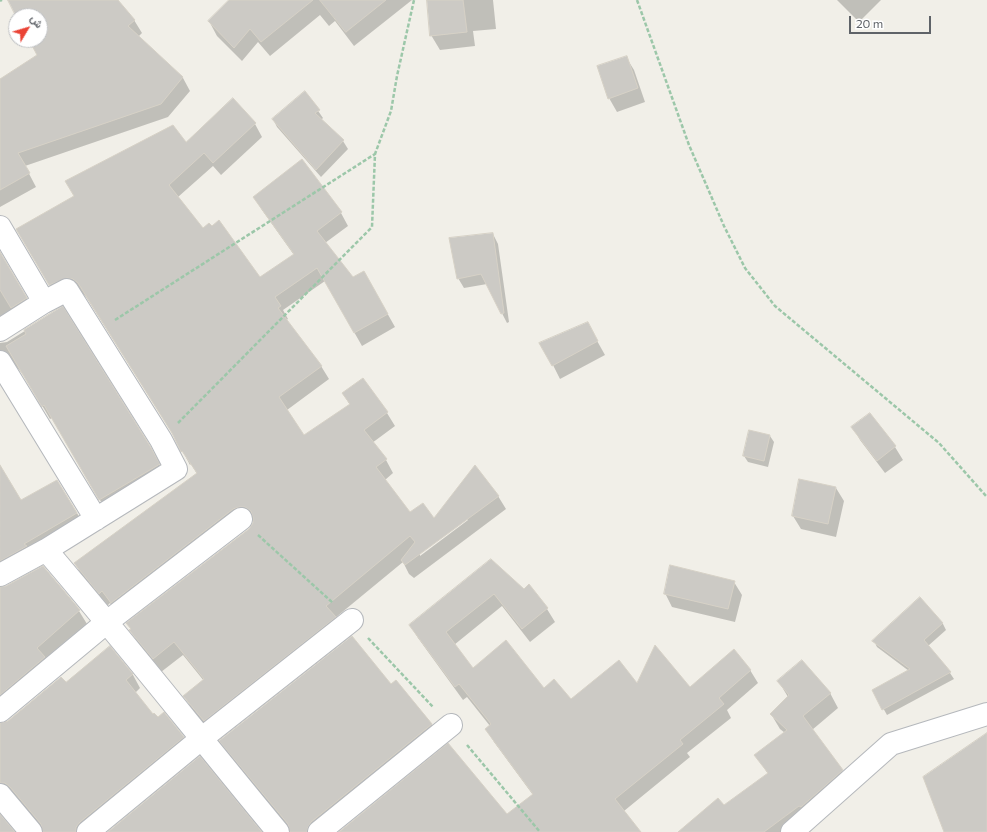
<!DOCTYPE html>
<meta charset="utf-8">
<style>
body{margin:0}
#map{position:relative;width:987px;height:832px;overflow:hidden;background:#f1efe8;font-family:Commissioner,Vazirmatn,sans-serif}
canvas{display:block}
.north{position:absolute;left:8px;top:8px;width:40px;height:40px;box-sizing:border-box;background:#fff;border:1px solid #bfc1c3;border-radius:50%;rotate:52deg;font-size:11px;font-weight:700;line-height:16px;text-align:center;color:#5f6368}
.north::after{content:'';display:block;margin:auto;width:14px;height:18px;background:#ea4335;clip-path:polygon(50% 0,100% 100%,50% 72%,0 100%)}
.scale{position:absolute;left:849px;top:16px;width:82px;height:18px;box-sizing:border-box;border:2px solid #5f6368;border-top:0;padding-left:5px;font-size:12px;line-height:14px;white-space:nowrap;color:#5f6368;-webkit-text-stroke:3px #fff;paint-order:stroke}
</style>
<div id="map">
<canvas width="987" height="832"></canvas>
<div class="north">ش</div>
<div class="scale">20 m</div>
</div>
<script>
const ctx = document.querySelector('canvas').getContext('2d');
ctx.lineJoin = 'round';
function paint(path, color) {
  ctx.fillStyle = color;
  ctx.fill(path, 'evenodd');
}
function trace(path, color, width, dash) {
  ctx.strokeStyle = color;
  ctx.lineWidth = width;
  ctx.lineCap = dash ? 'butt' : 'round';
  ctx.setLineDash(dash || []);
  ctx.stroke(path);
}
paint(new Path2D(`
 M9,0H117L134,20L142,33L138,37L183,78L190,91L168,117L25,166L36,187L0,207V80L38,56L30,40H40V16H18Z
 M231,0H412L354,46L335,21L329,26L320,15L270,56L258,42L242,61L217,36L209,21Z
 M428,0H493L496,29L473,31L475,46L440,50L431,35Z
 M837,0H881L859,22Z
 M626,57L634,70L645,102L617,112L609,98Z
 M305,92L323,118L321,120L343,141L348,149L321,177L277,127L273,119Z
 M255,124L262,137L221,175L213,166L178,197L203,230L259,278L294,255L262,210L254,197L302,161L341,213L348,226L325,243L353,279L364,272L395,327L362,346L325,281L283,310L288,319L286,320L321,366L329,379L287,410L304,436L350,405L343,394L363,379L387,413L395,426L372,443L386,460L393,473L385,480L410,514L434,520L498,496L506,509L414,578L409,574L403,562L335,618L342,631L212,734L192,710L185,696L204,681L183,655L161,672L138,644L128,623L249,530L253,525L254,521L248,520L119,616L110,603L107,606L82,576L75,563L197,474L191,464L190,465L176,439L86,297L81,292L75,290L57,298L17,229L186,143ZM467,519L468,520L420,556V553Z
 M493,234L498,244L509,322L507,323L487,284L464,288L458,278Z
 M0,254L34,311L0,333Z
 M62,308L157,461L166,478L107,512L52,418L50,419L26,378L14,364L7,362L0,366V343L7,342Z
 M587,323L605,355L560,379L553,365Z
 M870,414L895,447L903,460L885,473L860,440L853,427Z
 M770,436L774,442L768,467L748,462L744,456Z
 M0,466L21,502L77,513L84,526L0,579Z
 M836,488L844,501L836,537L801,529L793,516Z
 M491,560L524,590L547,609L555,622L530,642L502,606L454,645L472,670L543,689L571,700L638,685L690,689L750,670L758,683L727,710L731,718L687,753L690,757L624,811L640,832H340L506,816L533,795L494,742L486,729L490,726L467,697L463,700L418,638L410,625Z
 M43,567L79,611L87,624L45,660L0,714V588L6,587Z
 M734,582L742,595L735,622L672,607L665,593Z
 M920,598L943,624L946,630L928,646L950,673L954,679L887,715L873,690L909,671L877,647L874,641Z
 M110,647L133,675L140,688L135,693L152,715L183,737L191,751L92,832H44L18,800L0,799V724L8,722L65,684Z
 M396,681L432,724L439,738L323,832H291L228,754L221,741L391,685Z
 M779,682L830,693L838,708L812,730L842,771L850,785L792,832H679L724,807L768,774L756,755L785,733L780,729L771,714L788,697Z`), '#0003');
const building = new Path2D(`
 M8,0H118L135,20L128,26L183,77L161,104L18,153L30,173L0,190V79L37,55L29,40H40V16H16Z
 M229,0H313L261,42L250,29L234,48L208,21Z
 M320,0H386L346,32Z
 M427,0H463L467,32L430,36Z
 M627,56L638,88L608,99L597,66Z
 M305,91L320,110L315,113L344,140L316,170L272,119Z
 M233,98L256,123L213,163L204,153L169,185L203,228L209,223L212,226L219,220L260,277L294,254L253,197L302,159L342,212L317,231L353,277L364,271L388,314L354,333L317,268L275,297L281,306L278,308L322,366L279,397L304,435L350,404L342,393L363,378L388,412L364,430L387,459L376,467L410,512L423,503L434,518L475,465L499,496L405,565L401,560L415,542L410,536L326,606L336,617L204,721L183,696L204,679L174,642L153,659L129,630L131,629L126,623L249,529L253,523V517L251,511L245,507H239L233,509L111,603L102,591L99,594L74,563L197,473L182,451L181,452L172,433L78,283L73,279L67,278L49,285L16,229L74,196L65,181L173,125L186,142Z
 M493,233L504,313L501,314L481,274L457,279L449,238Z
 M0,252L27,298L11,308L0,290Z
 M63,306L150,446L160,464L99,500L44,405L42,407L6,346L26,334L24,330Z
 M588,322L598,341L552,366L539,343Z
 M870,413L896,446L877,461L851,427Z
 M749,430L770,435L764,461L743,456Z
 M0,465L21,500L57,480L77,513L24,544L27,546L0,561Z
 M799,479L836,487L828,524L792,516Z
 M491,559L524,589L529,584L548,608L522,629L494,594L446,632L473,668L506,640L544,688L554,679L571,699L619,660L637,683L655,645L690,687L734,649L751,670L719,698L724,704L680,740L683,744L615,799L641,832H339L448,743L507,814L533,794L485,729L491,724L459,684L455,687L409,625Z
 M670,565L735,581L728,609L664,594Z
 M43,566L80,610L37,648L45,657L0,695V587L6,586Z
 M920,597L943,623L924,640L951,672L882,710L872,690L910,669L872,641Z
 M352,636L391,684L396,680L432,724L311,822L308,827L307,832H290L288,824L219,741Z
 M110,646L133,674L126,680L153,714L154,713L158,717L164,712L184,737L80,822L76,827V832H43L41,824L10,787L5,783H0V723L8,721L61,677L66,682Z
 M802,660L831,693L803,716L843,770L801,807L799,806L764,832H678L718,798L724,805L768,773L754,755L787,730L770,714L789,695L777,681Z
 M987,733V832H944L923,777Z
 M200,756L262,832H108Z
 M0,814L15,832H0Z`);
paint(building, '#cccac5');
trace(building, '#d6d1c6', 1);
const street = new Path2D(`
 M0,227L44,302L0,330
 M44,302L67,290L161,440L176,469L46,550
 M0,362L96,519
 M0,575L46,550C125,642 200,738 278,832
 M0,711L107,622L241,519
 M0,795L31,832
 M88,832L201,739L352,620
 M319,832L451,725
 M792,832L891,744L987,714`);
trace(street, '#b5b8bc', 24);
trace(new Path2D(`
 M637,0L689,145L724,226L745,268L775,306L939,443L987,497
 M0,1L2,0
 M115,320L375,154
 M178,423L372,227L375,154L391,111L397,76L414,0
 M258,535L333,603
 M368,638L433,707
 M467,745L540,832`), '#9cc7a9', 2.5, [4, 2]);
trace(street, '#fff', 22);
</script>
